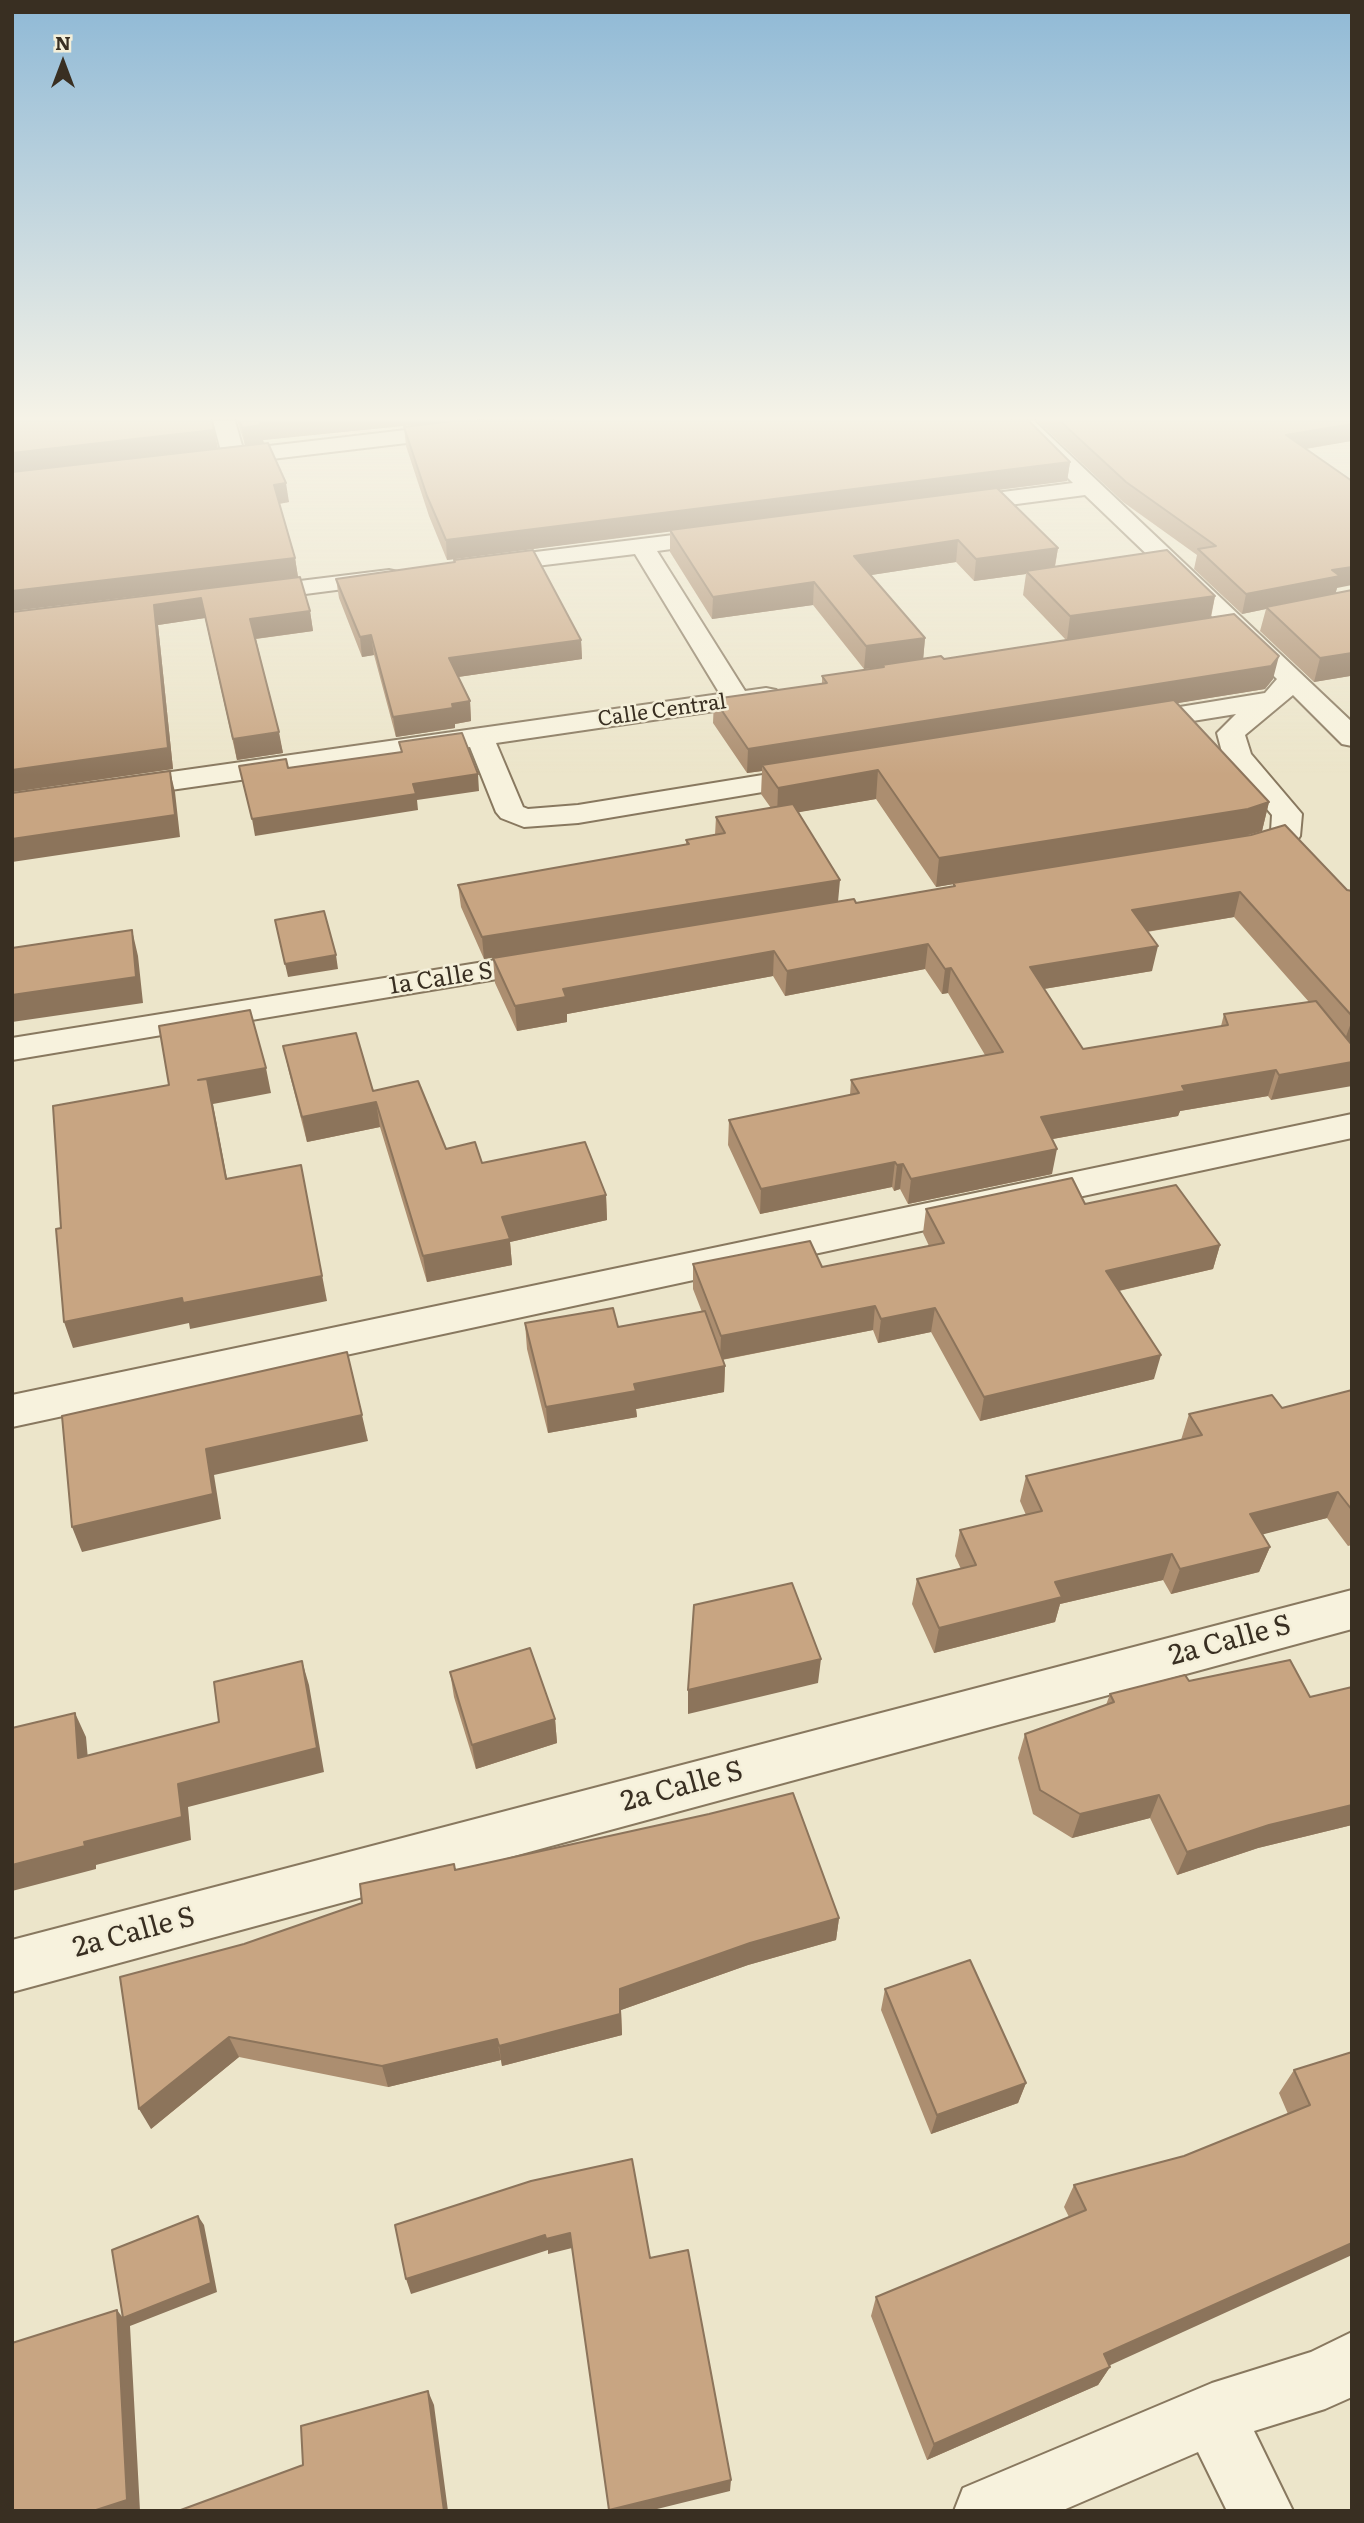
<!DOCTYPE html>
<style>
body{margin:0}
#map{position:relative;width:1364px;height:2523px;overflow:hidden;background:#ece5ca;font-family:Literata,serif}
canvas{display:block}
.frame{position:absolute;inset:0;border:14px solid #392f22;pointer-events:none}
.north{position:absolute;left:28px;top:28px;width:70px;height:70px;-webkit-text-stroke:5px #f4efd9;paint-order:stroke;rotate:0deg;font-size:19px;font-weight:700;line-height:28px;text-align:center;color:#392f22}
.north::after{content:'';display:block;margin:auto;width:24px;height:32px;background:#392f22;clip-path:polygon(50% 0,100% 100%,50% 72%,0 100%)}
</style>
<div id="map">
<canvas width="1364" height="2523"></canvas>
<div class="frame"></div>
<div class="north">N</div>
</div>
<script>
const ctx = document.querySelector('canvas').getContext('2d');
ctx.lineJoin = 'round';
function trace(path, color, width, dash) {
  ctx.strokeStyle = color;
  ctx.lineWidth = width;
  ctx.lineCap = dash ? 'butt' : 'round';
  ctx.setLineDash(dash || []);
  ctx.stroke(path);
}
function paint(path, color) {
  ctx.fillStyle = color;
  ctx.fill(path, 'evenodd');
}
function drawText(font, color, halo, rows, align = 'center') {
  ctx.font = font + ' Literata,serif';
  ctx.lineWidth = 5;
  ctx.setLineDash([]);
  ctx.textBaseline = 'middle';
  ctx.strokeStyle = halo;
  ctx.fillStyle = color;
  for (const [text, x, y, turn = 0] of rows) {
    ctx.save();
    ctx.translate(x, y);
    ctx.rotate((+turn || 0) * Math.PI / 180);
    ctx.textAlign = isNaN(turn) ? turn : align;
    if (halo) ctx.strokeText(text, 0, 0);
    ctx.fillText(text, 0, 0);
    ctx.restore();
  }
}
const minor = new Path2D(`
 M213,421H235L243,449L483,421H552L550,426L542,427L221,465L213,463L210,458L213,453L221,451Z
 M1011,421H1034L1352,722V746L1342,744L1293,695L1245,735L1251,754L1302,814L1300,836L1296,842L1245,857L1234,854L1230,848L1234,842L1271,831L1272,815L1223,756L1217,733L1236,714L1137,730L1127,728L1123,722L1127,716L1137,714L1265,693L1277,679L1085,495L956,512L948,510L944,505L948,500L956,498L1073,483Z
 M722,529L730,531L734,536L730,541L657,551L745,691L766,688L776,690L779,696L776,702L496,743L523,807L528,809L578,805L812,767L822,770L826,776L822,782L578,823L524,827L501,818L496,812L470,747L122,797L112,794L108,788L112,782L122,779L720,694L635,554L487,572L478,570L475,565L478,560L487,558Z
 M389,570L398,572L401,577L398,582L251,601L242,599L239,594L242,589L251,587Z
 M546,952L557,955L562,962L557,969L12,1060V1038Z
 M1352,1114V1138L12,1427V1395Z
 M1352,1590V1629L12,1992V1940Z
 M1352,2332V2397L1325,2409L1254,2431L1293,2511H1227L1198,2452L1061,2511H954L963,2488L1212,2383L1311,2352Z`);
trace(minor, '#88785f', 4);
paint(minor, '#f7f2dd');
paint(new Path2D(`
 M237,421H452L263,440L289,502L279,504L295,558L298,577L12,611L214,430L218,448L245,445Z
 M1037,421H1352L1351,441L1306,449L1337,588L1335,593L1352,590V679L1350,676L1314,682L1260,631L1266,609L1242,614L1194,569L1197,555L1123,502Z
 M404,427L1070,462L1067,481L998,490L1058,548L1055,567L1215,596L1211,618L1273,679L1265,689L1177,703L1269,802L1262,831L1245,836L1347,890L1352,891V1041L1349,1042L1271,1100L1268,1096L1180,1111L1178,1116L1053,1139L1052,1174L908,1204L900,1189L894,1191L892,1187L760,1214L728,1145L729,1120L850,1095L851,1080L985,1055L948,993L942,994L925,969L785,996L773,976L567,1014V1022L517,1031L495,983L493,958L600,941L484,959L461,907L458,885L686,845V840L715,835L716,817L771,808L761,794L762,771L747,773L713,723L714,699L822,684V676L882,668V667L864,669L813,605L712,619L670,552V531L447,560L429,516L406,446ZM956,562L974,581L1026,574L1023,595L1066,640L944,659H923L925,638L871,575ZM876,799L936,887L953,884V887L856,903L838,902L798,812ZM1234,917L1309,1002L1224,1014L1221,1026L1083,1049L1044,989L1152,971L1147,932Z
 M454,560L581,640L582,659L458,677L470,701L471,721L455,724V728L396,737L374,655L362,657L339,598L336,579L454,563Z
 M310,611L313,631L256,639L283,753L237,760L205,618L158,625L173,769L12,792V612Z
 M283,1046L373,1091L446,1149L482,1163L606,1195L607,1220L510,1242L512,1265L427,1282L380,1127L307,1142L289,1072Z
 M1085,1204L1220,1245L1213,1269L1119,1291L1154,1379L980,1421L931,1332L878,1343L873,1330L722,1360L725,1366L724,1392L636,1409L637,1417L548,1433L527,1349L525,1323L618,1327L702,1312L693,1289V1264L822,1267L929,1246L923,1233L926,1209Z
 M1352,1390V1545L1348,1546L1327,1518L1262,1534L1270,1547L1259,1572L1171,1594L1163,1580L1060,1604L1055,1622L934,1653L912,1604L917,1579L961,1569L955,1556L960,1530L1026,1515L1020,1501L1026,1476L1181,1440L1189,1414L1282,1408Z
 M450,1672L555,1719L557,1743L476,1769L454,1697Z
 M1189,1681L1310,1697L1352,1687V1825L1258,1848L1177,1875L1150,1818L1072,1838L1033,1814L1018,1758L1025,1734L1106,1705L1110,1694Z
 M455,1870L839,1918L836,1940L748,1965L621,2010L622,2035L502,2066L501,2060L388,2087L239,2057L151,2129L244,1944Z
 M885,1989L1026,2083L1018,2103L931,2134L881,2010Z
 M1352,2052L1109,2365L1110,2367L1098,2385L927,2460L871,2316L876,2297L1069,2217L1064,2207L1074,2185L1184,2156L1288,2114L1279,2093L1294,2070Z`), '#ac8e70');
paint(new Path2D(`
 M259,421H452L263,440L264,444L245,446L242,428Z
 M1352,424L1351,441L1281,453L1286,435Z
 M214,430L218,449L12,472V453Z
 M1070,462L1067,481L447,560L446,540Z
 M286,483L289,502L277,504L274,485Z
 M958,540L956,562L852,578L854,556Z
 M1058,548L1054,570L1026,571V574L974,581L976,559Z
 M295,558L298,577L12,611V591Z
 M1352,567V585L1337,588L1335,596L1266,607V609L1242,614L1246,594L1332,570Z
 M814,582L813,605L712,619L713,597Z
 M1215,596L1210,619L1067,640L1070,616Z
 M201,598L205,618L158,625L173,769L12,792V770L154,605Z
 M310,611L313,631L254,639L250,619Z
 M371,635L374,655L362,657L360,637Z
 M925,638L923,661L882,665V667L864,669L866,646Z
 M581,640L582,659L451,678L449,658Z
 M1352,653V671L1350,676L1314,682L1320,658Z
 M1279,656L1273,679L1265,689L766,770L762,765V771L747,773L748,749Z
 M470,701L471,721L455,724V728L396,737L393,717L452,704Z
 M279,732L283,753L237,760L233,739Z
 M878,770L876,799L777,816L778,788Z
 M170,771L175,792L180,837L12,862V839Z
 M478,774L479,791L417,800L418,810L255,836L252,819L413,784Z
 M1269,802L1262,831L1240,837L936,887L939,858Z
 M840,880L838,902L484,959L482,937Z
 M1240,892L1234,917L1126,935L1132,910Z
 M132,930L138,956L143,1003L12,1022V995Z
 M928,944L925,969L785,996L787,971Z
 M1158,946L1152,971L1025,992L1030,967Z
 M774,951L773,976L567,1014V1022L517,1031L515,1006L563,989Z
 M336,955L338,969L288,977L285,964Z
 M951,968L948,993L942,994L945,969Z
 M1352,1020V1041L1344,1042Z
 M1352,1062V1086L1271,1100L1279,1075Z
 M266,1068L271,1093L213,1104L232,1204L198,1080Z
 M1276,1070L1268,1096L1180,1111L1178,1116L1036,1142L1041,1117L1182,1086Z
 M376,1102L380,1127L307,1142L302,1117Z
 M1057,1149L1052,1174L908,1204L911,1179Z
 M895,1162L892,1187L760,1214L761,1189Z
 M903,1164L900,1189L894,1191L897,1165Z
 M301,1165L327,1301L190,1329L189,1323L73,1348L64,1322Z
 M606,1195L607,1220L510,1242L512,1265L427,1282L423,1256L502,1217Z
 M1220,1245L1213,1269L1100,1295L1106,1271Z
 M875,1306L873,1330L720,1360L721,1336Z
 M935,1308L931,1332L878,1343L881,1319Z
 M1161,1355L1154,1379L980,1421L984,1397Z
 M725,1366L724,1392L636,1409L637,1417L548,1433L546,1407L634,1384Z
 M362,1415L368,1441L214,1475L221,1519L82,1552L72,1527L206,1449Z
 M1338,1492L1327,1518L1241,1540L1250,1514Z
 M1270,1547L1259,1572L1171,1594L1180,1569Z
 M1172,1554L1163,1580L1060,1604L1055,1622L934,1653L939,1628L1055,1582Z
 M821,1659L818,1683L688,1714V1690Z
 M302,1661L309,1685L324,1772L188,1807L191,1840L96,1865V1869L12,1891V1865L84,1842L178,1784Z
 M75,1713L86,1737L90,1782L78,1758Z
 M555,1719L557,1743L476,1769L472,1745Z
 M1159,1795L1150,1818L1072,1838L1080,1814Z
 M1352,1805V1825L1258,1848L1177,1875L1187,1852L1269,1825Z
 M839,1918L836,1940L748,1965L621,2010L622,2035L502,2066L499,2046L620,1989L750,1943Z
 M229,2037L239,2057L151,2129L139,2109Z
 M497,2039L501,2060L388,2087L382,2066Z
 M1026,2083L1018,2103L931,2134L937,2115Z
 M198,2216L204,2225L217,2292L130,2326L140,2511H93L117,2310L123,2318Z
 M570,2233L572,2248L548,2254V2250L411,2294L406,2279L545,2235Z
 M1352,2243V2255L1093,2373L1104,2354Z
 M1110,2367L1098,2385L927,2460L934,2444Z
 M428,2391L434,2405L448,2511H444Z
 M731,2480L730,2491L649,2511H609V2510Z`), '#8c745b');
const building = new Path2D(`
 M12,421H212L214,430L12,453Z
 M240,421H259L261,425L242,428Z
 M453,421H1029L1070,462L446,540L427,496L404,427Z
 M1060,421H1352V424L1286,435L1352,481V567L1332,570L1340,576L1246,594L1198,549L1216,546L1126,482Z
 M268,443L286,483L274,485L295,558L12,591V472Z
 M997,488L1058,548L976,559L958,540L854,556L925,638L866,646L814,582L713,597L670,530Z
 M533,550L581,640L449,658L470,701L452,704L453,708L393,717L371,635L360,637L336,579L455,562L454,560Z
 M1167,550L1215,596L1070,616L1026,571Z
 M300,577L310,611L250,619L279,732L233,739L201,598L154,605L168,748L12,770V612Z
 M1352,590V653L1320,658L1266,607Z
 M1234,614L1279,656L1271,666L748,749L714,699L827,683L822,676L884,667L882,665L941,656L944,659Z
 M1174,700L1269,802L1248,809L939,858L878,770L778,788L762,765Z
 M462,733L478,774L413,784L416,794L252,819L239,766L286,759L288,768L402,752L399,742Z
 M170,771L175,815L12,839V793Z
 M793,804L840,880L482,937L458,885L689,844L686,840L725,833L716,817Z
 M1285,825L1347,890L1352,891V1016L1240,892L1132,910L1158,946L1030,967L1083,1049L1228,1025L1224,1014L1316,1001L1352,1045V1062L1279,1075L1276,1070L1182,1086L1185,1091L1041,1117L1057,1149L911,1179L903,1164L897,1165L895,1162L761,1189L729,1120L859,1093L851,1080L1003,1052L951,968L945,969L928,944L787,971L774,951L563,989L566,997L515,1006L493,958L854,899L856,903L955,886L953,883L1251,835Z
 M324,911L336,955L285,964L275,920Z
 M132,930L136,977L12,995V948Z
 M250,1010L266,1068L198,1080L207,1079L226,1179L301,1165L322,1276L183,1303L182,1298L64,1322L56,1229L61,1228L53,1106L169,1085L159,1026Z
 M356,1033L373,1091L418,1081L446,1149L475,1142L482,1163L585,1142L606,1195L502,1217L510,1239L423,1256L376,1102L302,1117L283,1046Z
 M1072,1178L1085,1204L1176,1185L1220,1245L1106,1271L1161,1355L984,1397L935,1308L881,1319L875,1306L721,1336L693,1264L810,1241L822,1267L944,1243L926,1209Z
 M613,1308L618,1327L705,1311L725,1366L634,1384L636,1391L546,1407L525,1323Z
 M347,1352L362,1415L206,1449L213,1494L72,1527L62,1416Z
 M1352,1390V1510L1338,1492L1250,1514L1270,1547L1180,1569L1172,1554L1055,1582L1062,1597L939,1628L917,1579L976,1565L960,1530L1042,1511L1026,1476L1202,1435L1189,1414L1272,1395L1282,1408Z
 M792,1583L821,1659L688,1690L694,1605Z
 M530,1648L555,1719L472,1745L450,1672Z
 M1290,1660L1310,1697L1352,1687V1805L1269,1825L1187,1852L1159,1795L1080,1814L1040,1790L1025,1734L1114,1702L1110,1694L1185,1675L1189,1681Z
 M302,1661L317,1748L178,1784L182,1817L84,1842L85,1846L12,1865V1728L75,1713L78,1758L219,1722L214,1682Z
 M793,1793L839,1918L750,1943L620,1989V2014L499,2046L497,2039L382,2066L229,2037L139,2109L120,1977L244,1944L362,1903L360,1884L454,1864L455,1870L709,1814Z
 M970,1960L1026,2083L937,2115L885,1989Z
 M1352,2052V2243L1104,2354L1110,2367L934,2444L876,2297L1086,2210L1074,2185L1184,2156L1310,2105L1294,2070Z
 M632,2159L650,2258L688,2250L731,2480L609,2510L570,2233L546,2239L545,2235L406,2279L395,2225L531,2181Z
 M198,2216L211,2283L123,2318L112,2250Z
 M117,2310L127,2500L93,2511H12V2343Z
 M428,2391L444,2511H178L303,2465L301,2426Z`);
paint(building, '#c8a582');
trace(building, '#8c745b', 2);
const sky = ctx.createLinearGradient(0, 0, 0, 775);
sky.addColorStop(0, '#8fb9d6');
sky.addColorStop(0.54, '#f6f3e7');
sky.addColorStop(1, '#f6f3e700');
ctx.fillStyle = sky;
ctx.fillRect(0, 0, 1364, 775);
drawText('21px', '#392f22', '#f4efd9', [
 ["Calle Central",662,711,-8]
]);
drawText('24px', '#392f22', '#f4efd9', [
 ["1a Calle S",441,979,-9]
]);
drawText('28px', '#392f22', '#f4efd9', [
 ["2a Calle S",1230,1641,-15],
 ["2a Calle S",682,1787,-15],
 ["2a Calle S",134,1933,-15]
]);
</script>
